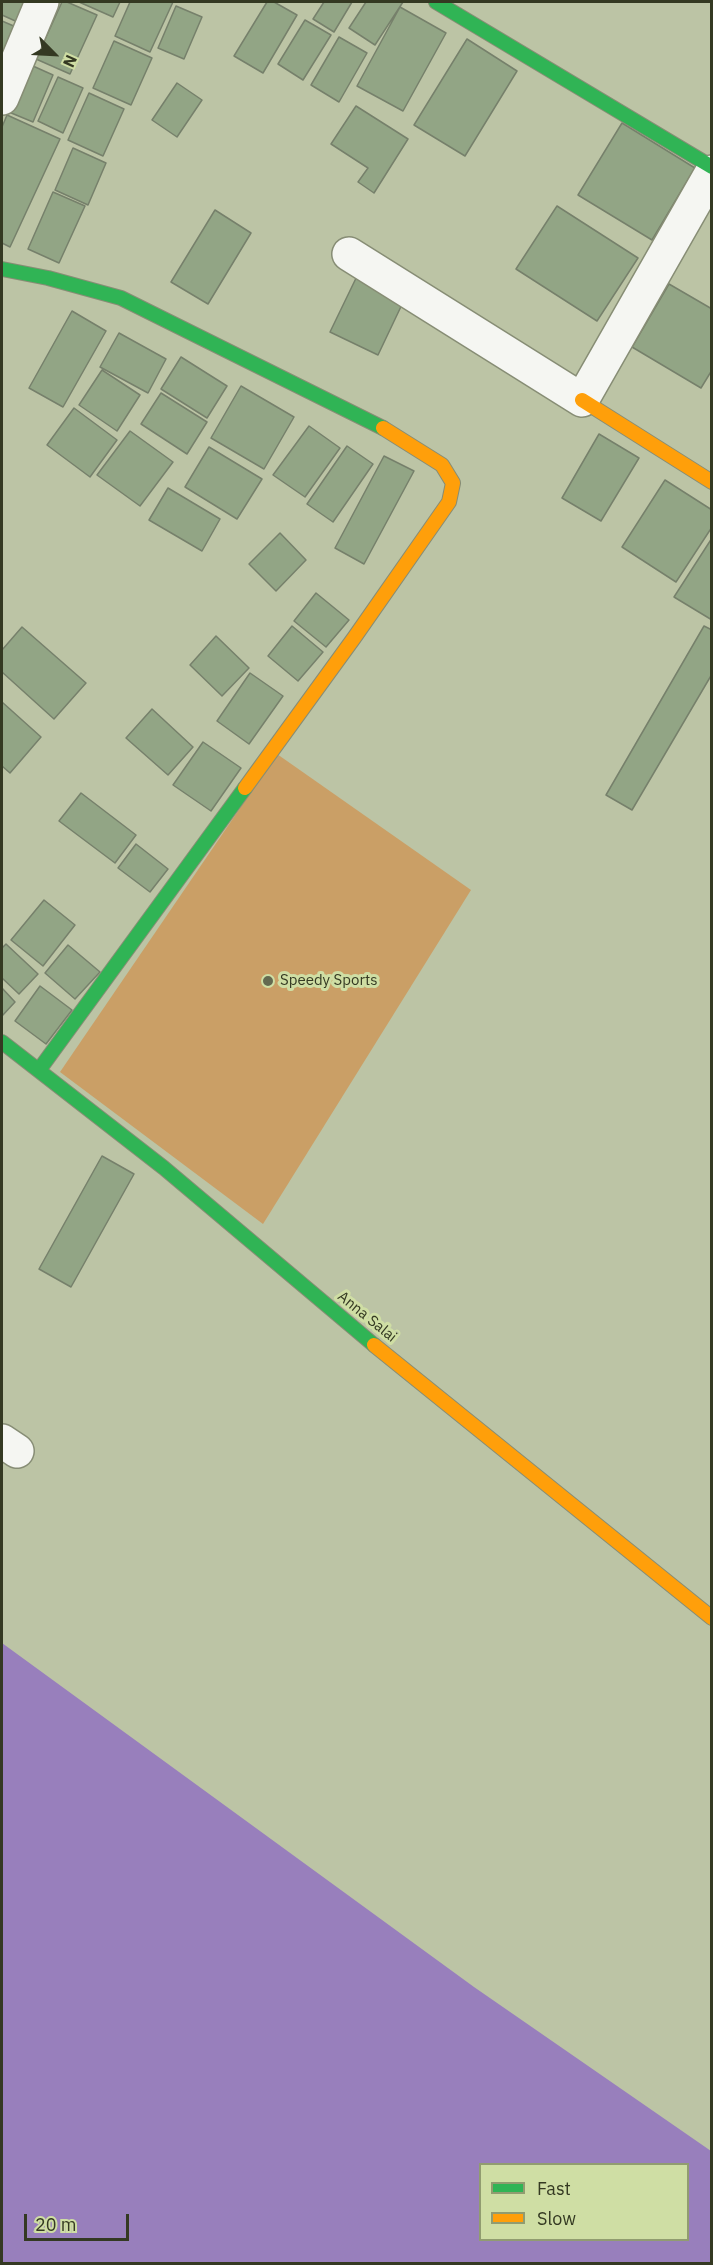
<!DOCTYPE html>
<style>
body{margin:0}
#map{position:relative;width:713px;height:2265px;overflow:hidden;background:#bcc4a5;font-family:"IBM Plex Sans",sans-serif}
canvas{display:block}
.frame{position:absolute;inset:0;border:3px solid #343922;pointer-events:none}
.legend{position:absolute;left:479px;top:2163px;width:210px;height:78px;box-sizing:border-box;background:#cfdea4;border:2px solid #919c70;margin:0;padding:8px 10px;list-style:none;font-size:18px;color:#343922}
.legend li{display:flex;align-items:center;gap:12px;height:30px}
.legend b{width:30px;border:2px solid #919c70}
.north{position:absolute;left:24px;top:24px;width:60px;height:60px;-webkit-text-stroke:4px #cfdea4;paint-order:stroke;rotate:114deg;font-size:16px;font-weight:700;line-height:24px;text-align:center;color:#343922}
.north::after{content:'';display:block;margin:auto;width:21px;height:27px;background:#343922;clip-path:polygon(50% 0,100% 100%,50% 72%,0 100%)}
.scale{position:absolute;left:24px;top:2214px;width:105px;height:27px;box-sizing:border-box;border:3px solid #343922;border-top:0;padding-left:8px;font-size:18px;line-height:21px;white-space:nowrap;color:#343922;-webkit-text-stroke:4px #cfdea4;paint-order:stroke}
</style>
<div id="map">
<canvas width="713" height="2265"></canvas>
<div class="frame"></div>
<ul class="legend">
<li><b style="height:8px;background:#30b455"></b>Fast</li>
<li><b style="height:8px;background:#ff9f0a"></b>Slow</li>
</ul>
<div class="north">N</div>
<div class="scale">20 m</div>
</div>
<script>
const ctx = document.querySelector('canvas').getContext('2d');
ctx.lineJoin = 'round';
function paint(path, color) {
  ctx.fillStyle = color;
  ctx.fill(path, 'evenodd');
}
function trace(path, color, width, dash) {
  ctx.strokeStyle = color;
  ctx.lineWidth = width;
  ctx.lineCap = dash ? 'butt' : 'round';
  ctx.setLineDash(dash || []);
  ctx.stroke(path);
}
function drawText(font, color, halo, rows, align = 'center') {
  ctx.font = font + ' "IBM Plex Sans",sans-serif';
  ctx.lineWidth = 6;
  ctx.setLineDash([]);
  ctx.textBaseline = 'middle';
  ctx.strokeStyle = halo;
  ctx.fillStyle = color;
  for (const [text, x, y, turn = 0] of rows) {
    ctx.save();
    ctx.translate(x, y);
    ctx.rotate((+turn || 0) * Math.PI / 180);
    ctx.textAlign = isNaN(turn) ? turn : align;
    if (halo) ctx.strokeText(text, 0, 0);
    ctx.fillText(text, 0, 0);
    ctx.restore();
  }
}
paint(new Path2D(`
 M277,754L471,890L263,1224L60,1072Z`), '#ca9f66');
paint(new Path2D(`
 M2,1643L474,1987L711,2151V2263H2ZM480,2164H688V2240H480Z`), '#987fbc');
const building = new Path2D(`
 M2,2H32L22,24L2,15Z
 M62,2H67L97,15L70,74L36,59Z
 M79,2H120L113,17Z
 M130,2H173L150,52L115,36Z
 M267,2H274L297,15L263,73L234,56Z
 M324,2H352L334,32L313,19Z
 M366,2H403L375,45L349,28Z
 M176,6L202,17L184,59L158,48Z
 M400,7L446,33L403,111L357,86Z
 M305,20L331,35L303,80L278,64Z
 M2,21L23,30L2,79Z
 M339,37L367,53L339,102L311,85Z
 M467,39L517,71L465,156L414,125Z
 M114,41L152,58L131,105L93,88Z
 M24,62L53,75L33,122L4,110Z
 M58,77L83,88L63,133L38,121Z
 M177,83L202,100L177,137L152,120Z
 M89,93L124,109L103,156L68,140Z
 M356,106L408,139L374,193L358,182L368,168L331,144Z
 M7,115L60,139L10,247L2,243V127Z
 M622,123L695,168L652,240L578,195Z
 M73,148L106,163L88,205L55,190Z
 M53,192L85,206L59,263L28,249Z
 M557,206L638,258L597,321L516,269Z
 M215,210L251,233L208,304L171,282Z
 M359,272L406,296L378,355L330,332Z
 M669,284L712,309V370L701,388L632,347Z
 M72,311L106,331L63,407L29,388Z
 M119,333L166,359L148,393L100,367Z
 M181,357L227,386L207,418L161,389Z
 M102,370L140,395L117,431L79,405Z
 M241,386L294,417L264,469L211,438Z
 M161,393L207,422L187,454L141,424Z
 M74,408L117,440L90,477L47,445Z
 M309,426L340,448L305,497L273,475Z
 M130,431L173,462L140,506L97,475Z
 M599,434L639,458L601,521L562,498Z
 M347,446L373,464L333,522L307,504Z
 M209,447L262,479L237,519L185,487Z
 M384,456L414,471L364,564L335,548Z
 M665,480L712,510V527L676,582L622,547Z
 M168,488L220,519L202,551L149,520Z
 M280,533L306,560L276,591L249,564Z
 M712,538V620L674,597Z
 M316,593L349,620L326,647L294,621Z
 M292,626L323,652L298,681L268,656Z
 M704,626L712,630V674L632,810L606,795Z
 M22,627L86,683L54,719L2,672V650Z
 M216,636L249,668L222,696L190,665Z
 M250,673L283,696L249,744L217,721Z
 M2,702L41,737L10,773L2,766Z
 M152,709L193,747L168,775L126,738Z
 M203,742L241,768L211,811L173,785Z
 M81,793L136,835L115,863L59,821Z
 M136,844L168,869L150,892L118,868Z
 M44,900L75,925L43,966L11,940Z
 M6,944L38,974L19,994L2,978V948Z
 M68,945L100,972L75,999L45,973Z
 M40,986L72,1010L46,1044L15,1021Z
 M2,988L15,1002L2,1016Z
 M102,1156L134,1174L71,1287L39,1269Z`);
paint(building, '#92a585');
trace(building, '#76806b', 1.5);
const street = new Path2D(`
 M2,98L42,2
 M349,254L582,400L712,172
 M2,1441L17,1451`);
const fast = new Path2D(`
 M436,2L712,167
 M2,269L48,278L121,298L383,428
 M2,1042L164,1168L374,1345
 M39,1070L245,788`);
const slow = new Path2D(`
 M582,400L712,482
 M245,788L354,638L449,502L453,483L442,465L383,428
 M374,1345L712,1618`);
trace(street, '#878d75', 36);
trace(fast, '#878d75', 16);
trace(slow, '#878d75', 16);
trace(street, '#f5f6f2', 33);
trace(fast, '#30b455', 14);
trace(slow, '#ff9f0a', 14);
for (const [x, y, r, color] of [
 [268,981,6,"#646a50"]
]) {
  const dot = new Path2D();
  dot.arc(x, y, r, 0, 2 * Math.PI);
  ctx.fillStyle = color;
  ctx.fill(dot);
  trace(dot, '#cfdea4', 2);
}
drawText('15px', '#343922', '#cfdea4', [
 ["Speedy Sports",280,981]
], 'left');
drawText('15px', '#343922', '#cfdea4', [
 ["Anna Salai",367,1317,39]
]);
</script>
